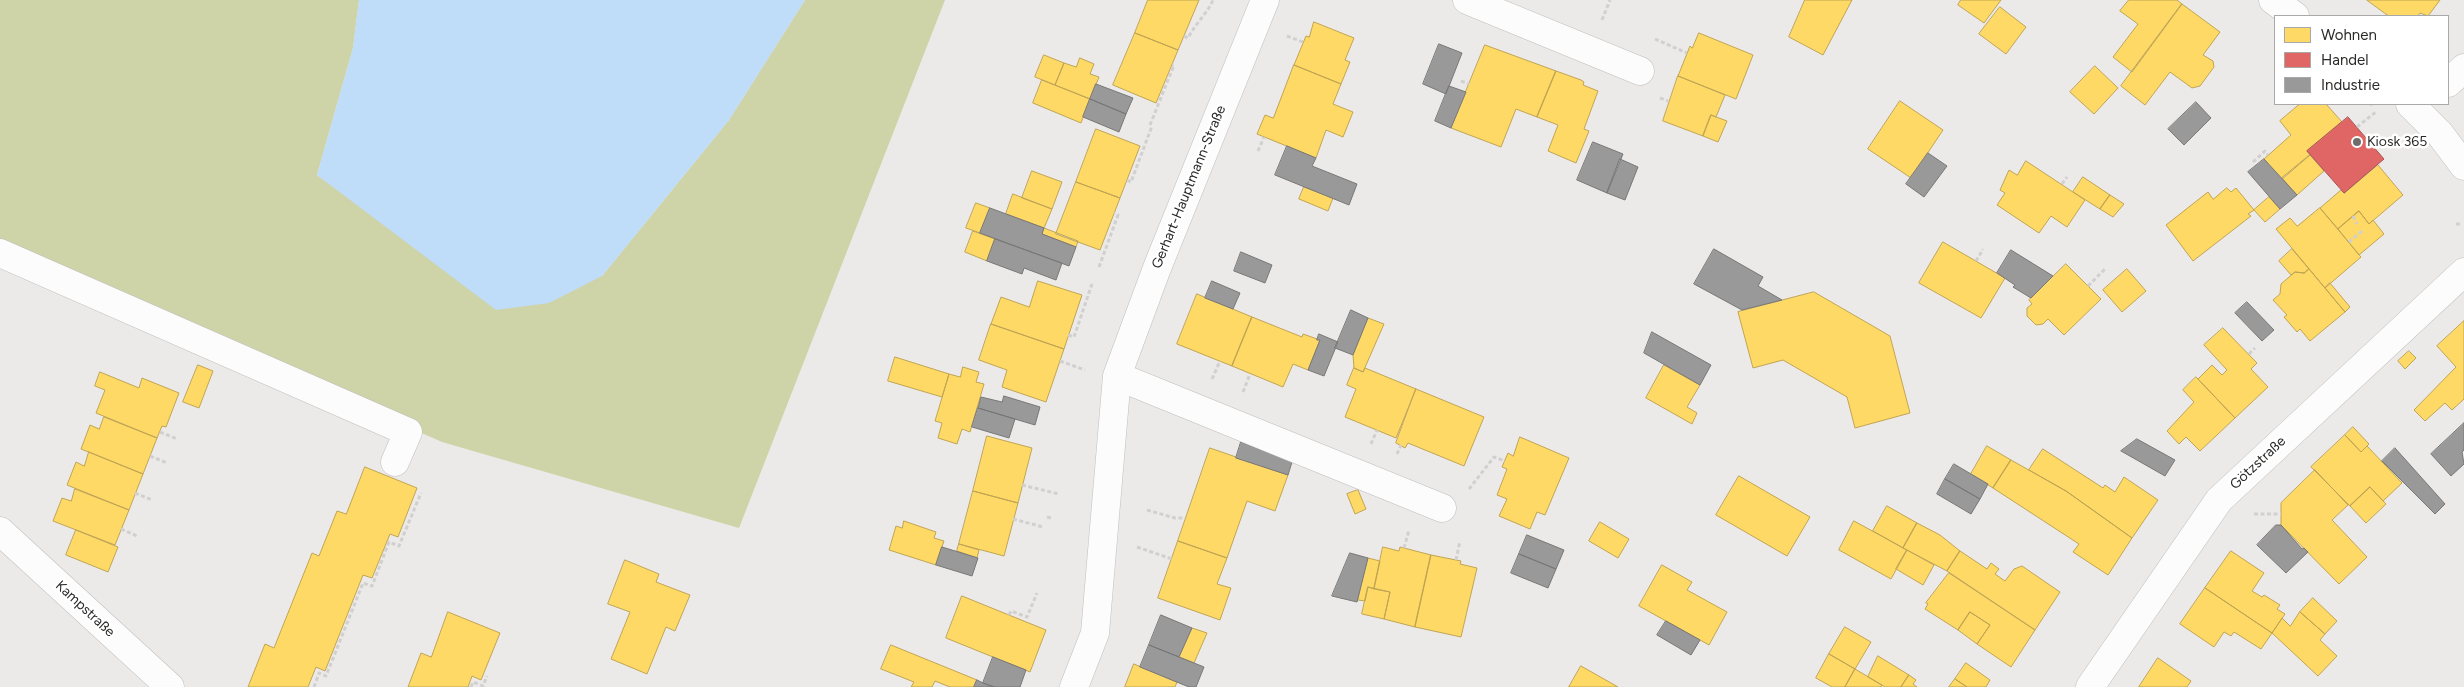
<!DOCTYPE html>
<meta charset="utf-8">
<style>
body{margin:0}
#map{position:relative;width:2464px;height:687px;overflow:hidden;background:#eceae8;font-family:Figtree,sans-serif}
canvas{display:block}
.legend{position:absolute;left:2274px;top:15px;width:175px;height:90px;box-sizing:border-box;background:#fff;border:1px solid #aaa9a9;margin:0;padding:6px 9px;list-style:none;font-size:15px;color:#2a2928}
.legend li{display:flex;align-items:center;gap:10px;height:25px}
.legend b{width:25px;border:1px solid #aaa9a9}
</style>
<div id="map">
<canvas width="2464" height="687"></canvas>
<ul class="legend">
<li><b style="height:14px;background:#ffd966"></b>Wohnen</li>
<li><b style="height:14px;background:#e06666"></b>Handel</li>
<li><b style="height:14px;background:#999"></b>Industrie</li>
</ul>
</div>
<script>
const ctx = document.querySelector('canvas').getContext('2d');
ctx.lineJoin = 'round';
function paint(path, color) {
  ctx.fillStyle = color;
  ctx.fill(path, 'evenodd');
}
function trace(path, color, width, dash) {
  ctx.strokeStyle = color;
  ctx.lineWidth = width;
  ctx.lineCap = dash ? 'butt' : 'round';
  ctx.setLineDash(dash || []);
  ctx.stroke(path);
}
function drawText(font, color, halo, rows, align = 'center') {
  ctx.font = font + ' Figtree,sans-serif';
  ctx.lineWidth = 5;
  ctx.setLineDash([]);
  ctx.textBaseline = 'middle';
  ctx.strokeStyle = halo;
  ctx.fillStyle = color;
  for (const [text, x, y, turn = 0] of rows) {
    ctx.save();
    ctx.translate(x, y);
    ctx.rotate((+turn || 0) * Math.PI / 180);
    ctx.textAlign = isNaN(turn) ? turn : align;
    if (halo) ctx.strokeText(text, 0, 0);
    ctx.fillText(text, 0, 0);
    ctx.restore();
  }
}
paint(new Path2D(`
 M0,0H359L353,48L317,175L402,237L602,276L729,120L805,0H945L739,528L442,442L79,282L0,250Z`), '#ced4a7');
paint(new Path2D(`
 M359,0H805L729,120L602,276L549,303L496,310L317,175L353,48Z`), '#bfdcf8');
const homes = new Path2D(`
 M1148,0H1199L1178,50L1135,33Z
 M1805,0H1852L1823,55L1789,37Z
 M1961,0H2001L1984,23L1958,5Z
 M2129,0H2177L2182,4L2132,72L2113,57L2138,24L2120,11Z
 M2367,0H2440L2428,16L2420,13L2418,16H2389Z
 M2182,4L2220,32L2203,55L2213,61L2214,67L2200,86L2192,88L2170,72L2145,105L2121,86Z
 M2000,7L2026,27L2006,54L1979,34Z
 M1314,22L1354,38L1345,60L1350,62L1341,84L1294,65L1306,36L1309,37Z
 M1135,33L1178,50L1156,103L1113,85Z
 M1699,33L1753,55L1736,99L1678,76L1690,46L1692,48Z
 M1485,45L1556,71L1537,117L1516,109L1501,147L1451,128Z
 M1044,55L1064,63L1055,85L1035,77Z
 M1080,58L1094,64L1090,74L1099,77L1090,99L1055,85L1064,63L1076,67Z
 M1294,65L1341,84L1333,104L1353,112L1343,137L1326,130L1316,158L1257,134L1265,115L1273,118Z
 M2095,66L2118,88L2094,114L2070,92Z
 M1556,71L1581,80L1584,82L1583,85L1598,91L1584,129L1589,131L1576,163L1548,151L1558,125L1537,117Z
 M1678,76L1725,95L1716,117L1711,115L1703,136L1663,121Z
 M1042,80L1090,99L1081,123L1033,103Z
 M1900,101L1943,130L1911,178L1868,149Z
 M2300,104H2326L2342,122L2307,151L2310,155L2281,180L2264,159L2291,135L2280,121Z
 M1711,115L1727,121L1718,142L1703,136Z
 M1096,129L1140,146L1120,198L1076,182Z
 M2310,155L2324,171L2297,195L2282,178Z
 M2026,161L2085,200L2067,227L2051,216L2039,233L1997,205L2005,193L2000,190L2009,170L2017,175Z
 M2378,165L2403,195L2369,224L2359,211L2338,229L2320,208L2341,190L2344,193Z
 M1032,171L1062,182L1052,209L1022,198Z
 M2083,177L2110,195L2100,209L2073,192Z
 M1076,182L1120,198L1100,250L1056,234Z
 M1304,187L1333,198L1328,211L1299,199Z
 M2227,188L2231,192L2236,188L2254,210L2248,214L2251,216L2193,261L2166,225L2208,192L2213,199Z
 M1013,194L1052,209L1044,228L1006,214Z
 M2110,195L2124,204L2113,217L2100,209Z
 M2269,197L2280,209L2265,222L2254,210Z
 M976,203L990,208L980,233L966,228Z
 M2320,208L2361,257L2325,288L2276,229L2290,218L2297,226Z
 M2359,211L2369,224L2373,220L2384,234L2359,255L2338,229Z
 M1044,228L1078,241L1076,247L1042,234Z
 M973,231L995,239L987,261L965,252Z
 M1943,242L2005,278L1981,318L1919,283Z
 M2292,249L2309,269L2304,273L2295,272L2291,275L2279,261Z
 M2066,264L2101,299L2064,335L2048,319L2043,324L2036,325L2027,316V308L2032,304L2029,300Z
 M2127,269L2146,291L2122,312L2103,290Z
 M2309,269L2345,312L2310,341L2300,329L2297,332L2284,317L2287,315L2273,300L2280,294L2281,284L2295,272L2304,273Z
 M1038,281L1082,295L1064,349L991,324L1001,297L1029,307Z
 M2330,283L2350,307L2345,312L2325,288Z
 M1814,292L1890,336L1910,413L1855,428L1847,397L1783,360L1753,368L1738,312Z
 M1197,294L1252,317L1232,366L1177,344Z
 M1252,317L1302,337L1303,334L1320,340L1308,370L1293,364L1283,387L1232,366Z
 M1368,318L1384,324L1363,372L1354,368L1353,355Z
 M2464,321V399L2452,410L2445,403L2425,421L2414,410L2456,367L2437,346Z
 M991,324L1064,349L1046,402L1002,387L1007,370L979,360Z
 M2223,328L2257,363L2251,369L2268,387L2235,418L2198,379L2212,365L2222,375L2227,370L2204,345Z
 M2409,351L2416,358L2405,369L2398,361Z
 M895,357L949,374L942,397L888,381Z
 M198,365L213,371L199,408L183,402Z
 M1664,365L1700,385L1687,407L1697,413L1692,424L1646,398Z
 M963,367L979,372L976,382L984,384L970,432L962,429L957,444L938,438L942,423L935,421L949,374L960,377Z
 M1354,368L1363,372L1365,368L1416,389L1396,438L1345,417L1356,389L1347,385Z
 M100,372L139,388L142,378L179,393L166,427L162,426L157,438L96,413L105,390L95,386Z
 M2196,377L2235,418L2200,451L2186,437L2179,444L2167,431L2194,402L2183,390Z
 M1416,389L1484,417L1464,466L1408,443L1405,448L1396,443Z
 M104,417L157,438L143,474L81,449L90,425L99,429Z
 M2353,427L2369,444L2361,452L2345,435Z
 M2345,435L2361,452L2367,446L2402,483L2383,501L2370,487L2350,506L2311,467Z
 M987,436L1032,448L1018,503L973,491Z
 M1520,437L1569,458L1545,515L1537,512L1530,529L1499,516L1507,499L1497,495L1507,469L1502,467L1508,453L1513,456Z
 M1987,446L2011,460L1993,488L1971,474Z
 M1210,448L1288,475L1275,511L1247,501L1227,558L1178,541Z
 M2043,449L2103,488L2105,485L2115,492L2124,477L2158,500L2132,538L2066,491L2029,470Z
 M89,452L143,474L129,510L67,485L76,462L84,466Z
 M2011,460L2066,491L2132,538L2108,575L2073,552L2079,544L1993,488Z
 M365,467L417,488L398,537L390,534L372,578L363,575L325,671L316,667L308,687H248L265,644L274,648L312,553L319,556L337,511L346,514Z
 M2315,470L2348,505L2332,520L2367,557L2339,584L2281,525V503Z
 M1739,476L1810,517L1787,556L1716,515Z
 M2370,487L2386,504L2366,523L2350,506Z
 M75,489L129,510L115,545L53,521L62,498L71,501Z
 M1358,490L1366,509L1355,514L1347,494Z
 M973,491L1018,503L1004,556L959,544Z
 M1887,506L1917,523L1903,548L1873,531Z
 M904,521L936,532L934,538L944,541L936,565L889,550L896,526L902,528Z
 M1854,521L1907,550L1891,579L1839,550Z
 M1600,522L1629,539L1618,558L1589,541Z
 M1917,523L1940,535L1960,551L1947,571L1903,548Z
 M76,530L118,547L108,572L66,555Z
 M1178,541L1227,558L1217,584L1231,588L1220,620L1158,598Z
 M959,544L979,550L977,558L957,551Z
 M1383,547L1399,551L1400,547L1431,555L1415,627L1384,619L1390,592L1374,589Z
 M1907,550L1934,565L1923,585L1896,569Z
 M1960,551L1987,569L1991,563L1999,569L1995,574L2005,581L2014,569L2022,566L2060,592L2035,630L1947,571Z
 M2231,551L2264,573L2252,591L2262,597L2264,595L2280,605L2277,609L2285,614L2272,633L2205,588Z
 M1431,555L1461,561L1460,564L1477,568L1461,637L1415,627Z
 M1368,558L1380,561L1374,589L1368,587L1365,601L1358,600Z
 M625,560L659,574L656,582L690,595L675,631L666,627L647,674L611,659L630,612L608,604Z
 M1662,565L1692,582L1687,590L1727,612L1709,645L1639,606Z
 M1949,573L2035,630L2011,667L1977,644L1990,625L1970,612L1958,630L1925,609L1928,604L1926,603Z
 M1368,587L1390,592L1384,619L1362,614Z
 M2205,588L2272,633L2261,649L2234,632L2231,636L2224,632L2214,647L2180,624Z
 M962,596L1046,630L1030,672L946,638Z
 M2313,598L2337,621L2325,634L2300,612Z
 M448,612L500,633L481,680L472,676L468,687H408L421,653L431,657Z
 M1970,612L1990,625L1977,644L1958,630Z
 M2300,612L2325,634L2320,640L2337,656L2318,676L2272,633L2282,618L2290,626Z
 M1845,627L1871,642L1855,669L1829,654Z
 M1192,628L1207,633L1194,663L1179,657Z
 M891,645L977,680L974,687H950L935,681L932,687H911L914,682L881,669Z
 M1829,654L1855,669L1845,687H1832L1816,678Z
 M1878,656L1909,675L1901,687H1885L1868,677Z
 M2158,658L2191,681L2187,687H2139Z
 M1966,663L1990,680L1986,687H1967L1955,679Z
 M1134,664L1177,682L1175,687H1125Z
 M1581,666L1618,687H1569Z
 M1855,669L1882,685L1881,687H1845Z
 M1909,675L1916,680L1913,684L1917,687H1901Z
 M1955,679L1967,687H1949Z`);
paint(homes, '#ffd966');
trace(homes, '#bfa453', 1);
const shops = new Path2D(`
 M2348,117L2384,159L2344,193L2307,151Z`);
paint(shops, '#e06666');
trace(shops, '#a95453', 1);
const industry = new Path2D(`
 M1439,44L1462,53L1446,94L1423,84Z
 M1096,84L1133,98L1126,114L1090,99Z
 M1449,86L1466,92L1451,128L1435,121Z
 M1090,99L1126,114L1119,132L1083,117Z
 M2196,102L2211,118L2184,145L2168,129Z
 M1593,142L1623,154L1607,193L1577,180Z
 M1287,146L1316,158L1312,166L1357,184L1349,205L1275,175Z
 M1928,153L1947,166L1924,197L1906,184Z
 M1620,159L1638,167L1625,200L1607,193Z
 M2264,159L2297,195L2280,209L2248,172Z
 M990,208L1044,228L1042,234L1076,247L1069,266L980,233Z
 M995,239L1062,263L1056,280L1024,268L1022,274L987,261Z
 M1714,249L1763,277L1758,286L1782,300L1742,310L1694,284Z
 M2011,250L2053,276L2031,298L2013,287L2015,285L1997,273Z
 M1241,252L1272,265L1265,283L1234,271Z
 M1212,281L1240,293L1233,309L1205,298Z
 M2247,302L2274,330L2262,341L2235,313Z
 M1351,310L1368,318L1353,355L1335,348Z
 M1652,332L1711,365L1700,385L1644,353Z
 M1319,334L1338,342L1324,376L1308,370L1320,340H1317Z
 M1004,396L1040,407L1035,425L978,408L981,397L1002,402Z
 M978,408L1015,419L1009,438L972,427Z
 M2464,423V450L2462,452L2464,464L2451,476L2431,454Z
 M2137,439L2175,460L2165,476L2121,451Z
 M1241,442L1292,462L1288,475L1236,458Z
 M2395,448L2445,504L2435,514L2382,461Z
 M1954,464L1988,484L1980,499L1945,479Z
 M1945,479L1980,499L1971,514L1937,494Z
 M2276,525H2281L2302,549L2304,548L2308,552L2286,573L2257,545Z
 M1527,535L1564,550L1556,569L1519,554Z
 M942,547L978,558L972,576L936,565Z
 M1350,553L1368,558L1357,602L1332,596Z
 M1519,554L1556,569L1548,588L1511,573Z
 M1161,615L1192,628L1179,657L1149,645Z
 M1666,621L1700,640L1691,655L1657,635Z
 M1149,645L1204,667L1196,687H1189L1140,667Z
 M993,657L1026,670L1020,687H994L983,683Z
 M977,680L983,683L994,687H974Z`);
paint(industry, '#999');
trace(industry, '#787777', 1);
const minor = new Path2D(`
 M1467,0L1640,71
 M2273,0L2295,16
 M2448,83L2464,68
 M2410,104L2440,134L2464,166
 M0,253L408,432L395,462
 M1117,376L1442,508
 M0,531L170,687
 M1074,687L1095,633L1117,376L1157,268L1265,0
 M2090,687L2219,500L2464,272`);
trace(minor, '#bfbebd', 29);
trace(new Path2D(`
 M1602,20L1610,0
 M1184,36L1188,38C1195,24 1207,14 1213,0
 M1287,36L1303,42
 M1655,39L1687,53
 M1461,81L1469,84
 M1660,98L1668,101
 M2370,105L2372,104
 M1150,125L1174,65H1172
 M2357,127L2377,111
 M1258,151L1264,137
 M2253,162L2265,151L2268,155
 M1127,180L1131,182L1152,126
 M2062,184L2067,177
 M2353,216L2357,224
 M2456,224H2460
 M2349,242L2362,231
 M1976,261L1983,249
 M1099,267L1118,215L1114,213
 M2088,286L2106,268
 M1068,335L1074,337L1092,284
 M2249,354L2255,348
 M1060,361L1085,370
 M1212,379L1220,361
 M1243,392L1250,374
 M160,432L177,439
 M1371,444L1377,430
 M1397,454L1401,445
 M150,456L167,463
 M1022,485L1059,494
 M1469,489L1494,457L1505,461
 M135,493L152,500
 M1147,510L1175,518H1185
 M2254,514H2281
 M1047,517L1051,518
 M1013,519L1043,527
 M121,529L137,536
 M1137,547L1172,559
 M1404,548L1409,530
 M1456,560L1460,541
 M1009,615L1011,611L1027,617L1037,593
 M314,687L319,673L326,676L363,583L372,586L389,542L399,546L421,493
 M471,687L473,682L483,686L487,676`), '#d1d0d0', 3, [4, 2.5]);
trace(minor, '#fcfcfc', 28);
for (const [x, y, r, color] of [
 [2357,142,5,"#6e6d6b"]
]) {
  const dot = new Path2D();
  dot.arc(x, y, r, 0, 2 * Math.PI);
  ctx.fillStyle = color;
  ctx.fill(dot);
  trace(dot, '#fff', 2);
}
drawText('14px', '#2a2928', '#fff', [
 ["Kiosk 365",2367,142]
], 'left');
drawText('14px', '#2a2928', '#fff', [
 ["Gerhart-Hauptmann-Straße",1189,187,-68],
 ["Götzstraße",2258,463,-43],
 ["Kampstraße",85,609,43]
]);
</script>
